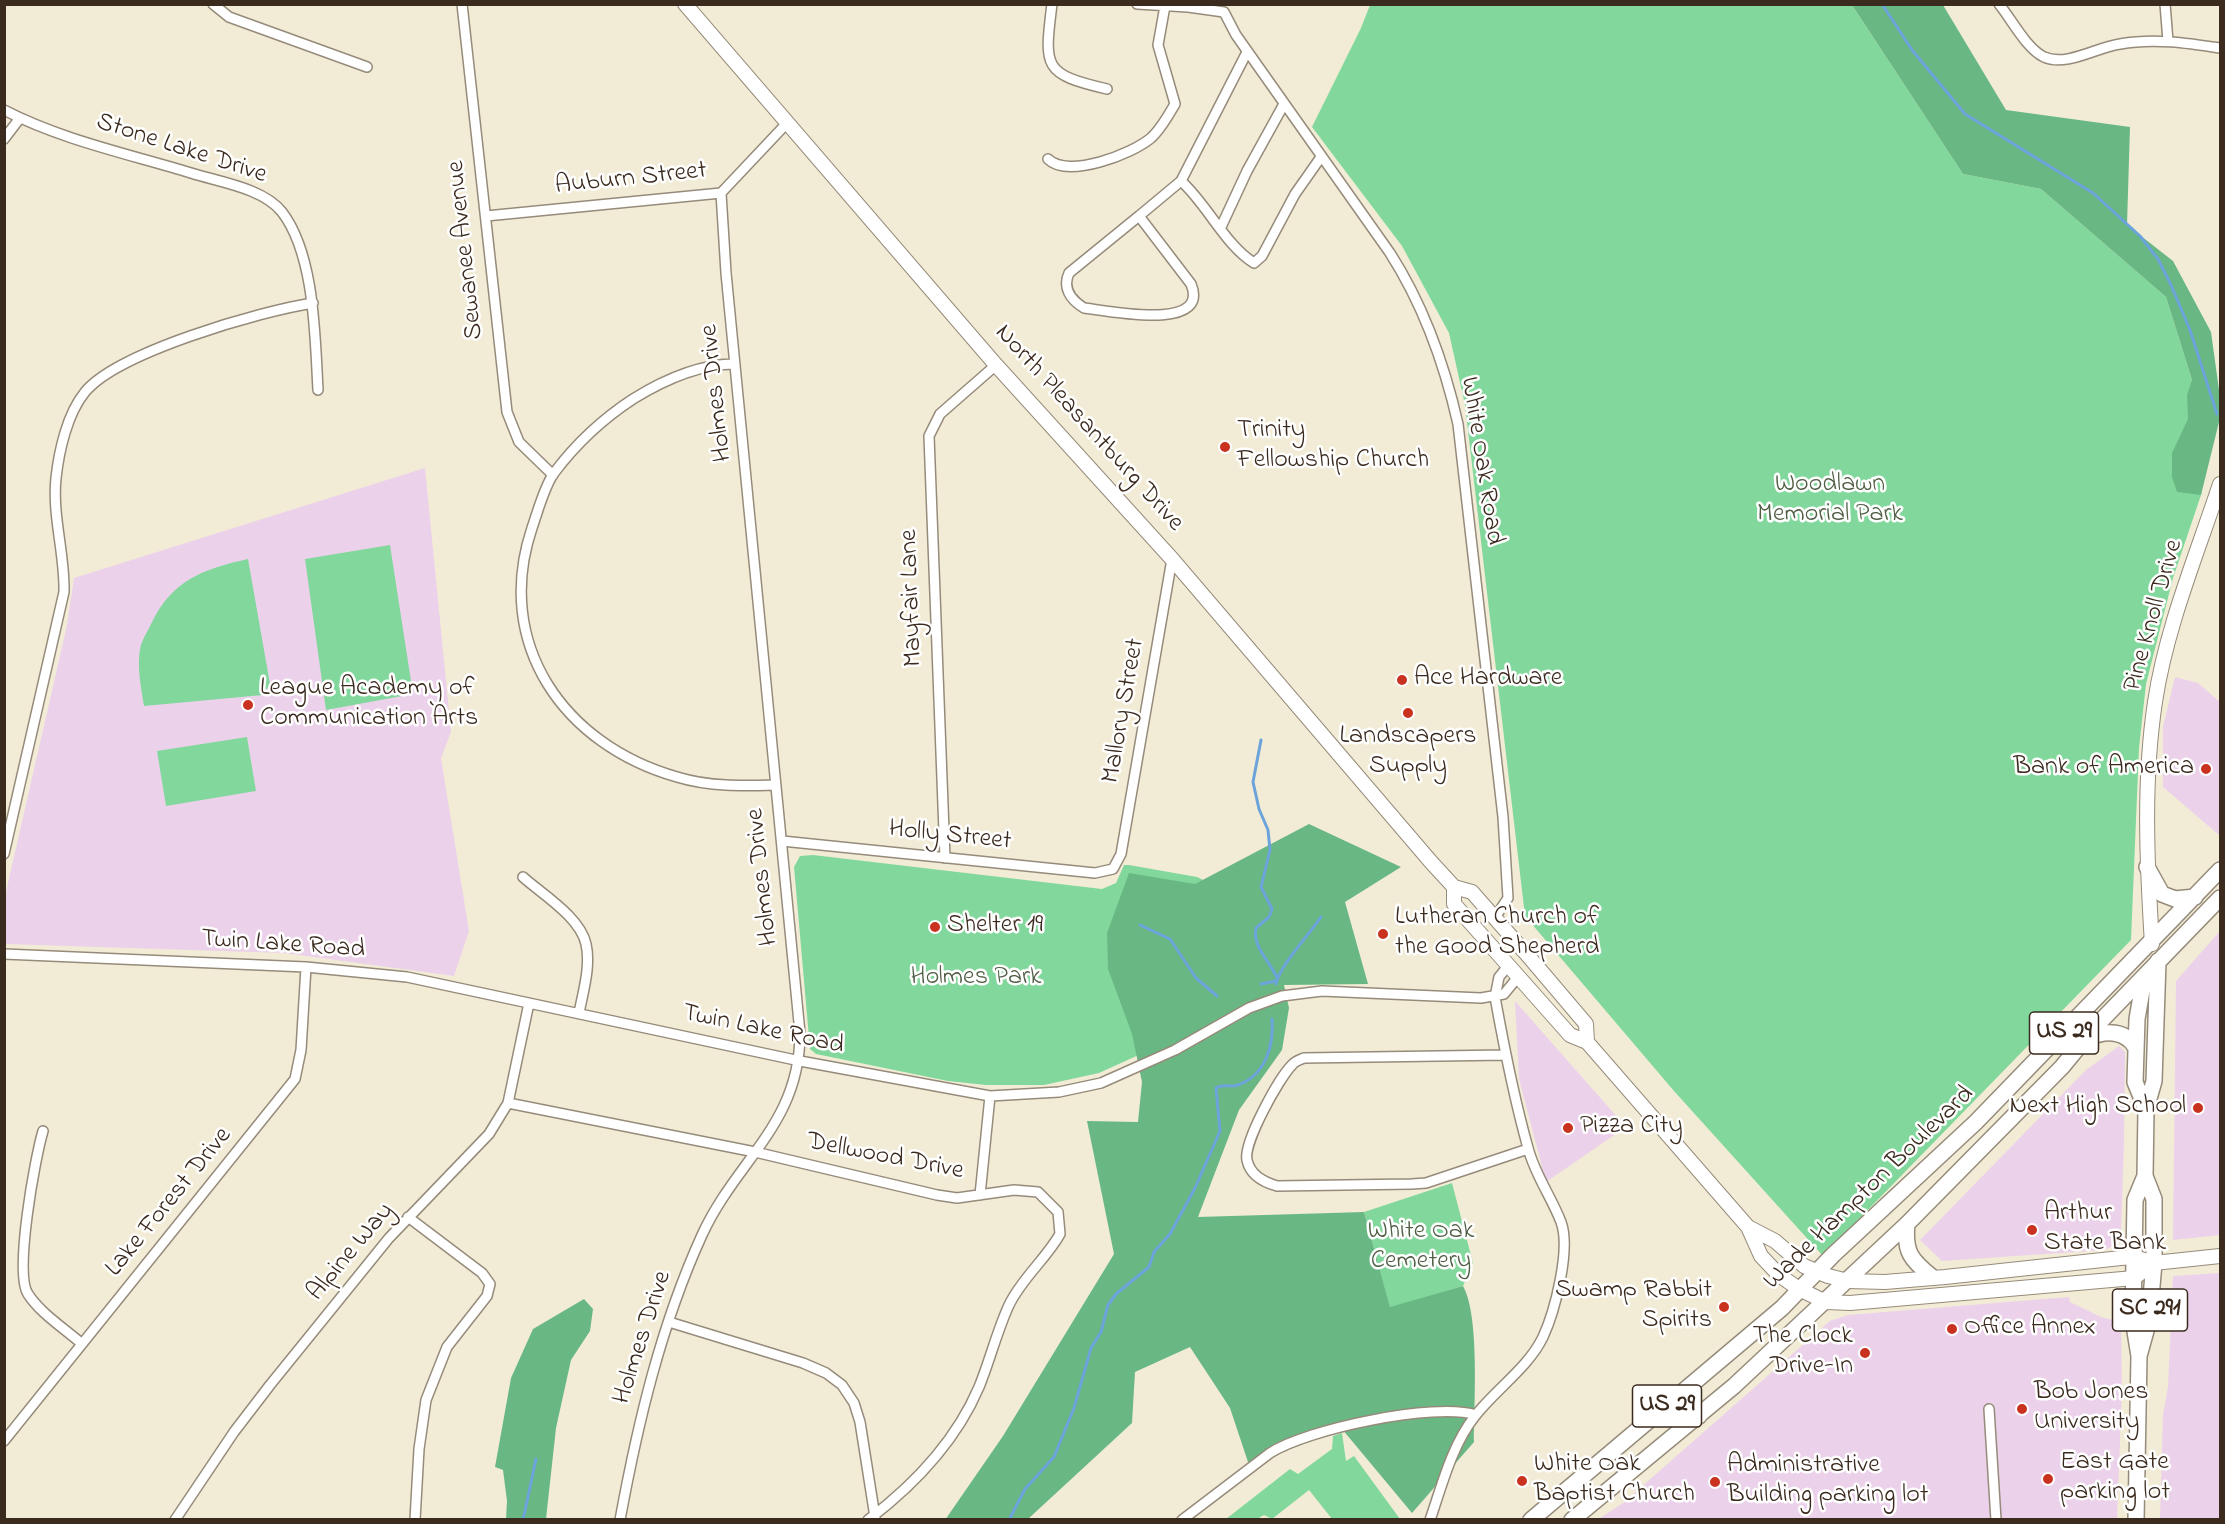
<!DOCTYPE html>
<style>
body{margin:0}
#map{position:relative;width:2225px;height:1524px;overflow:hidden;background:#f2ecd6;font-family:"Indie Flower",sans-serif}
canvas{display:block}
.frame{position:absolute;inset:0;border:6px solid #3b2a1e;pointer-events:none}
</style>
<div id="map">
<canvas width="2225" height="1524"></canvas>
<div class="frame"></div>
</div>
<script>
const ctx = document.querySelector('canvas').getContext('2d');
ctx.lineJoin = 'round';
function paint(path, color) {
  ctx.fillStyle = color;
  ctx.fill(path, 'evenodd');
}
function trace(path, color, width, dash) {
  ctx.strokeStyle = color;
  ctx.lineWidth = width;
  ctx.lineCap = dash ? 'butt' : 'round';
  ctx.setLineDash(dash || []);
  ctx.stroke(path);
}
function drawText(font, color, halo, rows, align = 'center') {
  ctx.font = font + ' "Indie Flower",sans-serif';
  ctx.lineWidth = 5;
  ctx.setLineDash([]);
  ctx.textBaseline = 'middle';
  ctx.strokeStyle = halo;
  ctx.fillStyle = color;
  for (const [text, x, y, turn = 0] of rows) {
    ctx.save();
    ctx.translate(x, y);
    ctx.rotate((+turn || 0) * Math.PI / 180);
    ctx.textAlign = isNaN(turn) ? turn : align;
    if (halo) ctx.strokeText(text, 0, 0);
    ctx.fillText(text, 0, 0);
    ctx.restore();
  }
}
paint(new Path2D(`
 M425,468L451,732L441,758L469,931L454,976L284,953L5,944V896L67,625L74,578Z
 M2175,677L2198,683L2220,702L2219,835L2163,787V727Z
 M2220,931V1235L2173,1240L2176,981Z
 M1515,1001L1626,1127L1546,1182L1519,1079Z
 M2119,1046L2125,1052L2124,1142L2121,1232L2116,1244L2105,1250L1942,1261L1920,1240L2086,1070Z
 M2220,1273V1519H2160L2163,1414L2168,1387L2173,1276Z
 M2069,1297L2070,1302L2101,1317L2121,1322L2122,1389L2117,1519L1597,1520L1623,1503L1830,1321L1848,1315Z`), '#ecd1eb');
paint(new Path2D(`
 M1370,5H1852L1963,174L2041,189L2166,297L2192,380L2206,446L2201,495L2173,578L2146,684L2139,748L2131,940L1823,1256L1674,1091L1525,916L1465,405L1449,333L1402,246L1312,127L1361,28Z
 M390,545L413,694L326,710L305,559Z
 M248,559L270,684L263,695L144,706C141,687 136,664 141,645C143,638 148,631 151,624C172,580 203,569 248,559Z
 M247,737L256,791L166,806L157,751Z
 M813,855L1102,889L1116,883L1124,865H1129L1197,877L1247,901L1165,1043L1099,1073L1044,1085H986L948,1081L816,1054L810,1049L794,867L800,856Z
 M1452,1183L1473,1263L1463,1286L1390,1308L1364,1212Z
 M1342,1433L1346,1461L1354,1456L1400,1519H1332L1309,1490L1272,1519L1264,1515L1257,1519H1226L1290,1469L1298,1474L1332,1449L1333,1436Z`), '#82d89c');
paint(new Path2D(`
 M1852,5H1943L2006,110L2130,127L2127,225L2173,261L2211,332L2220,397V418L2201,495L2177,492L2172,477V453L2188,419L2187,395L2192,380L2166,297L2041,189L1963,174Z
 M1309,824L1401,867L1345,902L1368,984L1284,985L1289,1008L1282,1050L1239,1110L1198,1217L1364,1212L1390,1307L1463,1286C1480,1316 1474,1405 1474,1442L1412,1513L1342,1429L1249,1465L1230,1408L1190,1347L1135,1372L1132,1423L1028,1519L945,1520L1003,1436L1114,1254L1087,1121L1138,1122L1142,1082L1132,1034L1108,969L1107,933L1129,873L1195,884Z
 M584,1299L593,1309L590,1331L571,1360L556,1428L546,1519H506L507,1501L503,1470L495,1467L511,1378L533,1329Z`), '#69b884');
trace(new Path2D(`
 M1882,4L1912,50L1965,114L2093,193L2140,236L2158,259L2171,285L2190,330L2217,414
 M1261,740L1253,782L1259,809L1268,830L1270,850L1261,887L1272,909L1269,917L1256,928C1252,947 1270,961 1277,978
 M1140,925L1170,939L1196,978L1217,996
 M1261,984L1276,981
 M1276,984C1280,965 1309,935 1321,917
 M523,1520L536,1459
 M1009,1520L1025,1489L1054,1457L1074,1408L1091,1348L1101,1332L1108,1305L1116,1294L1149,1267L1154,1252L1170,1234L1195,1188L1220,1131L1216,1088C1223,1083 1230,1088 1238,1085C1266,1075 1274,1045 1272,1019`), '#6ca3da', 3);
const street = new Path2D(`
 M213,4L229,17L367,67
 M462,4L507,412L519,442L553,475
 M1052,4C1044,68 1043,74 1107,89
 M1137,4L1188,7L1224,12L1236,35L1390,253C1424,306 1444,362 1458,424L1503,817L1508,898L1494,919
 M1999,4C2012,20 2026,48 2044,57C2067,67 2097,47 2120,44C2154,38 2187,43 2220,48
 M2165,4L2168,41
 M4,110C62,140 129,154 191,173C219,182 263,188 282,212C315,255 315,338 318,390
 M4,139L20,118
 M1048,159C1068,179 1132,154 1151,138C1161,129 1168,116 1175,104L1158,45L1165,6
 M1181,181C1207,204 1225,245 1254,263L1262,256L1295,194L1321,157
 M486,216L721,193L788,122
 M1139,216L1191,284C1211,333 1104,310 1084,308C1071,300 1062,288 1069,273Z
 M1139,216L1181,181L1247,52
 M1221,227L1247,171L1284,104
 M735,364C700,364 662,381 633,399C604,418 575,445 554,473C544,487 538,511 532,528C493,644 564,745 677,777C710,787 742,786 776,785
 M782,841L1095,873L1113,869L1121,854L1172,559
 M4,854L64,592C65,554 52,516 56,478C59,451 67,414 85,392C118,352 261,311 313,303
 M945,858L929,436L940,414L996,365
 M523,877C543,895 580,917 586,944C591,966 583,992 579,1013
 M4,954L306,967L407,977L800,1061L990,1096L1059,1092L1101,1083L1175,1050L1249,1008L1282,996L1322,991L1481,998L1504,994L1518,977
 M1506,1055L1304,1058C1299,1060 1295,1061 1292,1065C1279,1078 1243,1143 1247,1160C1250,1175 1263,1182 1277,1186L1412,1184L1426,1183L1528,1149
 M508,1103L755,1152L937,1195L957,1198L1014,1190L1038,1192L1058,1212L1060,1234C1046,1259 1022,1278 1009,1305C997,1331 990,1360 979,1387C956,1441 914,1485 868,1520
 M43,1131C35,1158 14,1273 28,1294C40,1313 65,1329 82,1344
 M980,1195L990,1096
 M408,1217L482,1273L490,1284L487,1296L447,1347L426,1400L419,1449L415,1520
 M669,1322L803,1363L826,1373L842,1385L854,1403L860,1422L875,1517
 M1989,1409L1996,1520
 M4,1441L295,1079L301,1050L306,967
 M175,1520L234,1432L270,1385L389,1238L489,1134L508,1103L529,1003
 M620,1520C638,1422 661,1325 702,1235C737,1159 800,1124 800,1033L726,273L721,193
 M1182,1520L1270,1453C1307,1429 1435,1402 1476,1415
 M1430,1520C1442,1485 1452,1445 1475,1416C1496,1389 1528,1368 1543,1337C1555,1311 1571,1249 1561,1222C1551,1196 1535,1175 1528,1148C1514,1098 1504,1047 1495,997L1499,977L1508,966`);
const secondary = new Path2D(`
 M685,4L996,365L1172,559L1431,862L1454,887L1472,892L1530,958L1586,1024L1587,1042
 M1454,887V904L1570,1035L1587,1042L1748,1227L1761,1256L1779,1275L1799,1289L1826,1302L1850,1303L2134,1278L2154,1263
 M2152,944C2147,864 2143,781 2155,702C2166,628 2197,554 2220,484
 M1748,1227L1775,1241L1804,1266L1828,1276L1848,1281L1885,1282L1945,1277L2121,1258L2134,1257L2154,1263L2220,1256`);
const primary = new Path2D(`
 M2147,867L2162,894L2175,899L2195,897
 M2144,979L2137,1019L2135,1082L2146,1109
 M2087,1038C2106,1030 2126,1030 2136,1048
 M1907,1224C1904,1252 1911,1260 1932,1277
 M2139,1356L2149,1320L2154,1263V1199L2145,1176L2146,1109L2154,1081L2158,961
 M1681,1394L1699,1416
 M1531,1520L1782,1308L1833,1255L1976,1122L2220,870
 M1572,1520L1734,1386L1907,1224L2062,1067L2094,1028L2220,898
 M2136,1520L2139,1356L2133,1319L2135,1200L2145,1176`);
trace(street, '#968b7a', 12);
trace(secondary, '#968b7a', 16);
trace(primary, '#968b7a', 18);
trace(street, '#fff', 9);
trace(secondary, '#fff', 14);
trace(primary, '#fff', 15);
for (const [x, y, r, color] of [
 [1225,447,6,"#c8321e"],
 [1402,680,6,"#c8321e"],
 [248,705,6,"#c8321e"],
 [1408,713,6,"#c8321e"],
 [2206,769,6,"#c8321e"],
 [935,927,6,"#c8321e"],
 [1383,934,6,"#c8321e"],
 [2198,1108,6,"#c8321e"],
 [1568,1128,6,"#c8321e"],
 [2032,1230,6,"#c8321e"],
 [1724,1307,6,"#c8321e"],
 [1952,1329,6,"#c8321e"],
 [1865,1353,6,"#c8321e"],
 [2022,1409,6,"#c8321e"],
 [2048,1479,6,"#c8321e"],
 [1522,1481,6,"#c8321e"],
 [1715,1482,6,"#c8321e"]
]) {
  const dot = new Path2D();
  dot.arc(x, y, r, 0, 2 * Math.PI);
  ctx.fillStyle = color;
  ctx.fill(dot);
  trace(dot, '#fff', 2);
}
for (const [x, y, w] of [
 [2064,1033,69],
 [2150,1310,75],
 [1667,1406,69]
]) {
  const box = new Path2D();
  box.roundRect(x - w / 2, y - 21, w, 42, 4.5);
  ctx.fillStyle = '#fff';
  ctx.fill(box);
  trace(box, '#3b2a1e', 1.5);
}
drawText('bold 24px', '#3b2a1e', null, [
 ["US 29",2064,1033],
 ["SC 291",2150,1310],
 ["US 29",1667,1406]
]);
drawText('26px', '#3b2a1e', '#fff', [
 ["Stone Lake Drive",181,150,18],
 ["Auburn Street",631,180,-6],
 ["Sewanee Avenue",467,250,-96],
 ["Holmes Drive",718,393,-96],
 ["North Pleasantburg Drive",1088,429,48],
 ["White Oak Road",1480,461,81],
 ["Mayfair Lane",913,598,-92],
 ["Pine Knoll Drive",2155,616,-74],
 ["Mallory Street",1125,711,-80],
 ["Holly Street",950,837,6],
 ["Holmes Drive",764,877,-96],
 ["Twin Lake Road",283,946,4],
 ["Twin Lake Road",763,1031,12],
 ["Dellwood Drive",885,1158,11],
 ["Wade Hampton Boulevard",1870,1189,-44],
 ["Lake Forest Drive",170,1203,-51],
 ["Alpine Way",352,1253,-50],
 ["Holmes Drive",644,1338,-72]
]);
drawText('26px', '#3b2a1e', '#fff', [
 ["Trinity",1237,432],
 ["Fellowship Church",1237,462],
 ["Ace Hardware",1414,680],
 ["League Academy of",260,690],
 ["Communication Arts",260,720],
 ["Landscapers",1408,738,"center"],
 ["Supply",1408,768,"center"],
 ["Bank of America",2194,769,"right"],
 ["Lutheran Church of",1395,919],
 ["the Good Shepherd",1395,949],
 ["Shelter 19",947,927],
 ["Next High School",2186,1108,"right"],
 ["Pizza City",1580,1128],
 ["Arthur",2044,1215],
 ["State Bank",2044,1245],
 ["Swamp Rabbit",1712,1292,"right"],
 ["Spirits",1712,1322,"right"],
 ["Office Annex",1964,1329],
 ["The Clock",1853,1338,"right"],
 ["Drive-In",1853,1368,"right"],
 ["Bob Jones",2034,1394],
 ["University",2034,1424],
 ["East Gate",2060,1464],
 ["parking lot",2060,1494],
 ["White Oak",1534,1466],
 ["Baptist Church",1534,1496],
 ["Administrative",1727,1467],
 ["Building parking lot",1727,1497]
], 'left');
drawText('26px', '#505e44', '#fff', [
 ["Woodlawn",1830,486],
 ["Memorial Park",1830,516],
 ["Holmes Park",976,979],
 ["White Oak",1421,1233],
 ["Cemetery",1421,1263]
]);
</script>
